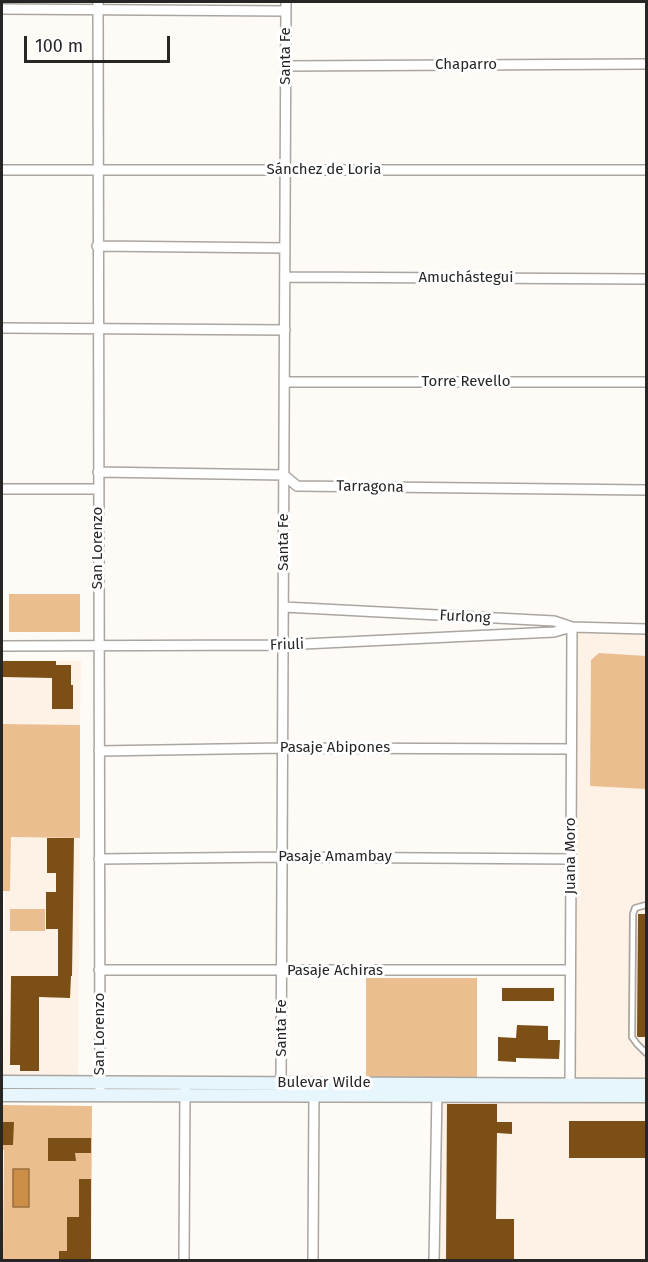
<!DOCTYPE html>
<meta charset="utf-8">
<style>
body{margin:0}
#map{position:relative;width:648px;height:1262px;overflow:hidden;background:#fefbf7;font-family:"Fira Sans",sans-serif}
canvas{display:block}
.frame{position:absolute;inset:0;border:3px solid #282624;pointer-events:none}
.scale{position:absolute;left:24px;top:36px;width:146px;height:27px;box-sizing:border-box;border:3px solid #282624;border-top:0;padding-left:8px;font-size:18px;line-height:21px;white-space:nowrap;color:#282624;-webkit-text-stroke:4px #fff;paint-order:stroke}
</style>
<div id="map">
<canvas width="648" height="1262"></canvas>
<div class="frame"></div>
<div class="scale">100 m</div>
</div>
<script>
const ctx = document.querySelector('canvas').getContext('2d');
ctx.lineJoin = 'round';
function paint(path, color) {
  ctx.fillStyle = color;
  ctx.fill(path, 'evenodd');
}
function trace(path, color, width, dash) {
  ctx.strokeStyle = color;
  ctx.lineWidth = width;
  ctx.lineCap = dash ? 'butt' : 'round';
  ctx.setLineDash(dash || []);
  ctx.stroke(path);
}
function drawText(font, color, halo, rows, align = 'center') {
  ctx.font = font + ' "Fira Sans",sans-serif';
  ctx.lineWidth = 6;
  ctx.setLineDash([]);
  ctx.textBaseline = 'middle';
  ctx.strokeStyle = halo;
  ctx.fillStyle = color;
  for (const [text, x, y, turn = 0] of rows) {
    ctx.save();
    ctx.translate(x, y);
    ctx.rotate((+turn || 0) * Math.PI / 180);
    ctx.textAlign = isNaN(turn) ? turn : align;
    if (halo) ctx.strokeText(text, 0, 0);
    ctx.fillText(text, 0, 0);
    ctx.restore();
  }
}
paint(new Path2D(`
 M572,627L646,629V1260H434L437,1095L569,1096Z
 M3,661H81L80,725L3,724Z
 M11,837L80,838L78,1076L3,1075L5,891H10Z`), '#fef2e6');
paint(new Path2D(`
 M9,594H80V632H9Z
 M599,653L646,656V789L590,786L591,660Z
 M2,724L80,725V838L11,837L10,891H2Z
 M10,909H45V931H10Z
 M366,978H477V1077H366Z
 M2,1105L92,1106L91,1260H3L4,1150L2,1149Z`), '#ebbe8f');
const water = new Path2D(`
 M13,1169H29V1207H13Z`);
paint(water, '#cd8e48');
trace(water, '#9c6f3d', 1.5);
paint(new Path2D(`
 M3,661H56V665H71V685H73V709H52V678L3,677Z
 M47,838H74L72,976H71L70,998L39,997V1071H20V1065H10L11,976H58V929H46V892H56V873H47Z
 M638,914H646V1037H638L637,1036Z
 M502,988H554V1001H502Z
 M517,1025L548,1026V1040H560L559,1059L516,1058V1062L498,1061V1037L516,1038Z
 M447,1104H497V1122H512V1134L497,1133L496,1219H514V1260H446Z
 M569,1121H646V1158H569Z
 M2,1122H14L13,1145H2Z
 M48,1138H91V1153H75L76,1161H48Z
 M79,1179H91V1260H59V1251H67V1217H79Z`), '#7c4f16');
const service = new Path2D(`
 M646,905L635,908L633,914L632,1037L637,1044L646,1053`);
const minor = new Path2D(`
 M98,2L100,1089
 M2,9L286,11
 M286,66L646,64
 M2,170H646
 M97,246L285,248
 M285,277L646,279
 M2,328L285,330
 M285,382H646
 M98,472L284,475L297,486L646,490
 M2,489H98
 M284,607L554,621L572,627L646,629
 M2,646L283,645L554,632L572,627
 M99,751L282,748L571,749
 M99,859L282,857L571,859
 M99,970H570
 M281,1083L286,2
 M570,1085L572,627
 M184,1260L185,1089
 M313,1260L314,1089
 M434,1260L437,1092`);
const secondary = new Path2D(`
 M2,1082L646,1085
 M2,1095L646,1096`);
trace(service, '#aba59f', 8);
trace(minor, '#aba59f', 12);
trace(secondary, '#aba59f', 15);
trace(service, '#fff', 4.5);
trace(minor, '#fff', 9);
trace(secondary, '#e6f6fc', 12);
drawText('15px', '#282624', '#fff', [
 ["Santa Fe",286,56,-90],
 ["Chaparro",466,65],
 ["Sánchez de Loria",324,170],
 ["Amuchástegui",466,278],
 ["Torre Revello",466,382],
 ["Tarragona",370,487,1],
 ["Santa Fe",284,542,-90],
 ["San Lorenzo",98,548,-90],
 ["Furlong",465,617,3],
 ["Friuli",287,645,-2],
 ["Pasaje Abipones",335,748],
 ["Juana Moro",571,856,-90],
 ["Pasaje Amambay",335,857],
 ["Pasaje Achiras",335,971],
 ["Santa Fe",282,1028,-90],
 ["San Lorenzo",100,1034,-90],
 ["Bulevar Wilde",324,1083]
]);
</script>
